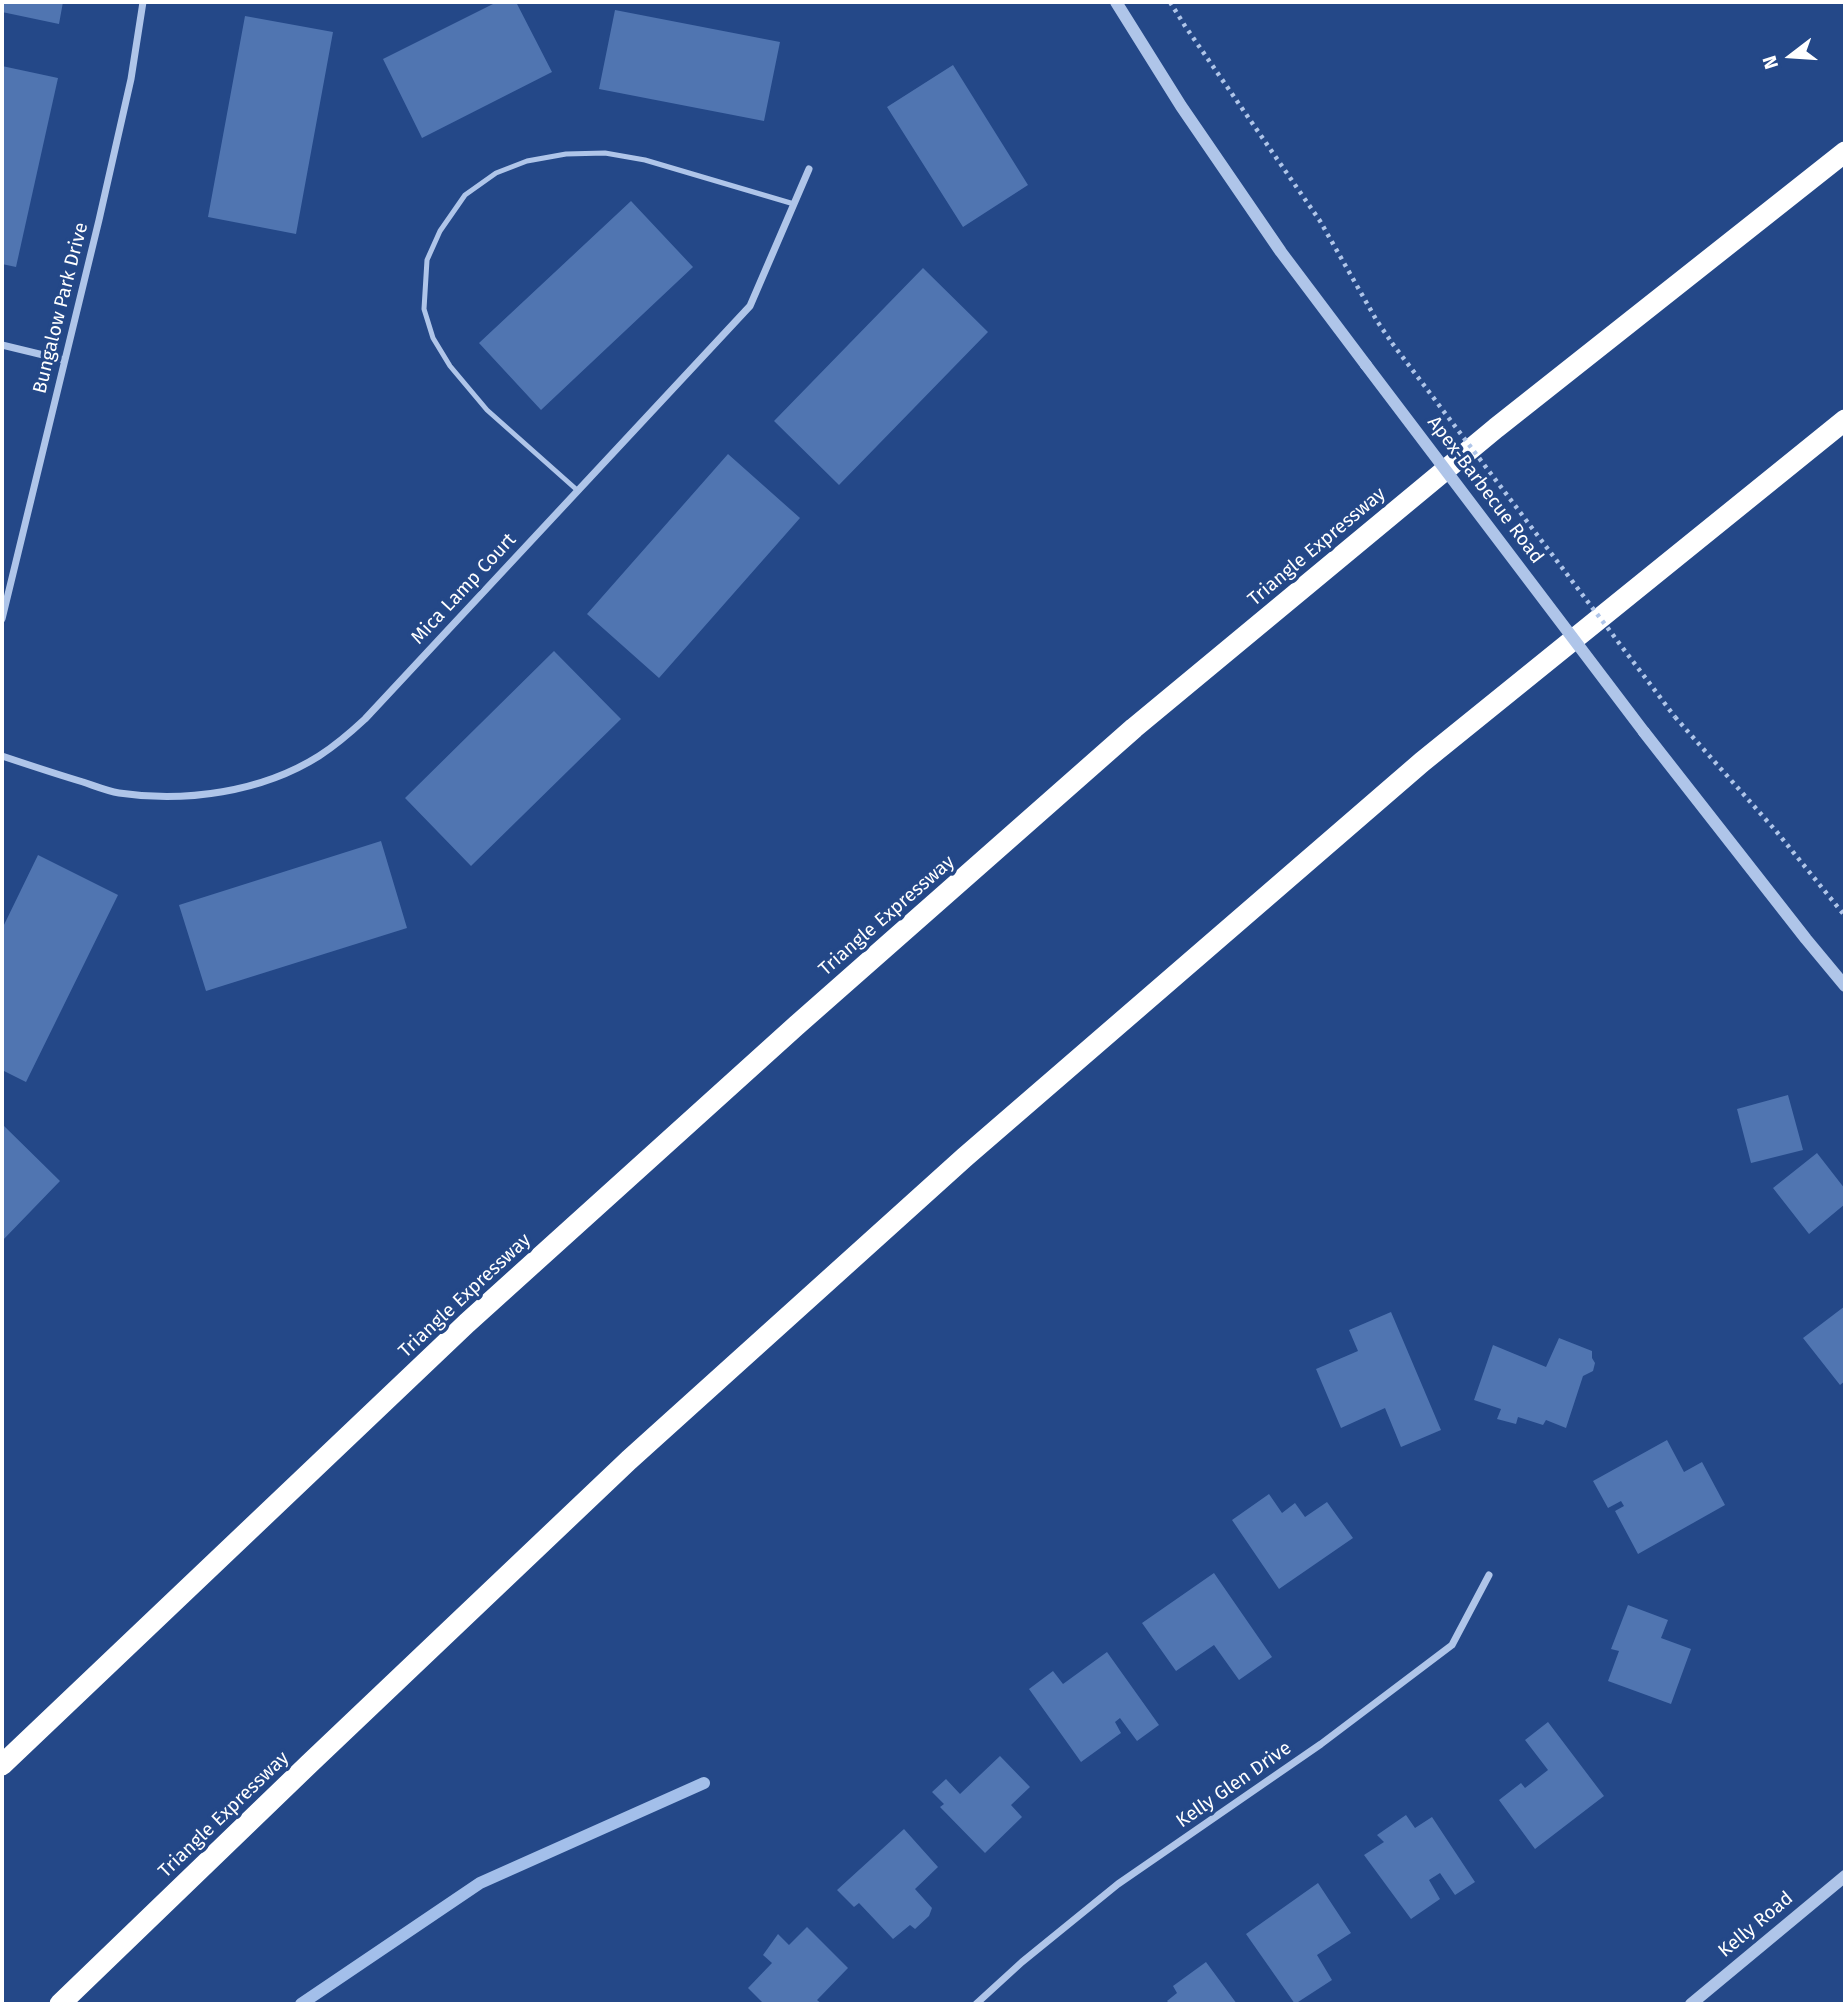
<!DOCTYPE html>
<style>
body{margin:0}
#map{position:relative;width:1847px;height:2006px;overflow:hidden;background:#244888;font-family:"Fira Sans",sans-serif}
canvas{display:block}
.frame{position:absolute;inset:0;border:4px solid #fff;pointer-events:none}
.north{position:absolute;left:1756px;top:21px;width:70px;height:70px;-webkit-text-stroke:5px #244888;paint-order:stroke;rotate:253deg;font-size:19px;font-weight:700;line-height:28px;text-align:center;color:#fff}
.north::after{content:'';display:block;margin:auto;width:24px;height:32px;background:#fff;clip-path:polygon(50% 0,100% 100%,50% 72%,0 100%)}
</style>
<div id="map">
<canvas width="1847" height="2006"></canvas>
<div class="frame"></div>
<div class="north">N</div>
</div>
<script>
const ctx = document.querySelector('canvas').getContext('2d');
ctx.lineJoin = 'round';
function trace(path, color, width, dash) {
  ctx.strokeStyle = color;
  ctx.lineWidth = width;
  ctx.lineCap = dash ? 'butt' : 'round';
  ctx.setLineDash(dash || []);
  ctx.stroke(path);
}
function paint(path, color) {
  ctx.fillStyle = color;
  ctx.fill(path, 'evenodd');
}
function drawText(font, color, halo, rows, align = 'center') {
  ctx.font = font + ' "Fira Sans",sans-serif';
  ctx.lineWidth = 7;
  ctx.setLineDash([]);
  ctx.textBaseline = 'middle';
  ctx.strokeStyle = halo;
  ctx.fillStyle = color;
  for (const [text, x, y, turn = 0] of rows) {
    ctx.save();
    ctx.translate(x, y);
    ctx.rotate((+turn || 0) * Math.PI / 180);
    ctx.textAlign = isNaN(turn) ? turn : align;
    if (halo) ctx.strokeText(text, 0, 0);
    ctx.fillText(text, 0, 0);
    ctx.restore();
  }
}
trace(new Path2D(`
 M301,2004L480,1883L704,1783`), '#a3bfea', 12);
paint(new Path2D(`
 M2,2H63L59,24L2,12Z
 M497,2H516L552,72L422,138L383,59Z
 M615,10L780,42L764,121L599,89Z
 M245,16L333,32L296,234L208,217Z
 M953,65L1028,185L963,227L887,107Z
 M2,66L58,78L16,267L2,264Z
 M631,201L693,267L541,410L479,343Z
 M923,268L988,332L839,485L774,421Z
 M728,454L800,518L659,678L587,614Z
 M554,651L621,719L471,866L405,798Z
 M381,841L407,928L206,991L179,905Z
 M38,855L118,895L26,1082L2,1070V929Z
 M1788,1095L1803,1150L1751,1163L1737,1109Z
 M2,1124L60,1181L2,1241Z
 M1817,1153L1845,1189V1204L1809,1234L1773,1188Z
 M1845,1306V1381L1840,1385L1803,1338Z
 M1391,1312L1441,1430L1401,1447L1385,1408L1341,1428L1316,1369L1358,1351L1349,1330Z
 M1559,1338L1592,1351V1358L1595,1363L1593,1371L1583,1376L1566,1428L1546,1420L1543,1425L1518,1417L1516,1424L1497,1419L1501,1409L1474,1400L1493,1345L1546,1367Z
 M1667,1440L1684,1472L1702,1462L1725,1505L1638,1554L1615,1511L1624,1506L1621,1501L1608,1508L1593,1481Z
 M1269,1494L1282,1513L1295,1503L1305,1517L1327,1502L1353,1538L1279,1589L1232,1520Z
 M1214,1573L1272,1657L1239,1680L1214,1645L1176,1671L1142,1623Z
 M1628,1605L1668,1620L1661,1638L1691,1649L1671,1704L1608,1681L1619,1651L1611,1649Z
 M1107,1652L1159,1725L1137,1741L1120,1718L1115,1722L1121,1733L1081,1762L1029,1689L1053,1671L1063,1684Z
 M1548,1722L1604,1796L1535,1849L1499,1800L1521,1783L1525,1788L1548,1770L1525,1740Z
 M1000,1756L1030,1787L1011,1805L1022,1817L985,1853L940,1807L944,1804L932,1792L946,1779L960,1794Z
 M1406,1815L1415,1828L1432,1817L1475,1882L1455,1895L1440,1873L1429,1880L1440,1899L1411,1919L1364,1855L1384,1842L1377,1835Z
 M904,1829L938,1867L915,1889L932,1908L929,1916L915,1929L910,1925L893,1939L859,1903L854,1907L837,1890Z
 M1318,1883L1351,1933L1317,1955L1332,1980L1295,2004L1246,1934Z
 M807,1927L848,1968L817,2000L822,2004H764L748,1988L772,1963L763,1955L778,1934L789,1945Z
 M1206,1962L1237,2004H1170L1167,2001L1177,1993L1173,1986Z`), '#5075b1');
trace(new Path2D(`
 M1170,2L1185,26L1320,221L1377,321L1392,343
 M1675,717L1776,831L1845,916`), '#afc5e9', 4.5, [3.5, 5]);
trace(new Path2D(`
 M577,490L487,410L450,366L433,338L424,309L427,260L440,231L465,195L496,173L527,161L566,154L605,153L645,160L794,204`), '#afc5e9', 5);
trace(new Path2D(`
 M2,345L64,360
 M2,619L99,220L131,79L143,2
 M2,756C29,765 56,774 83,782C95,786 107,791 119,793C185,803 262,792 319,756C336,745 350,733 365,719L750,306L809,169
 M976,2004L1022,1962L1118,1884L1321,1744L1452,1645L1489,1575`), '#afc5e9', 7);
trace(new Path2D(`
 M1116,2L1181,106L1281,252L1366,365
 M1644,732L1806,939L1845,986
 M1691,2004L1845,1876`), '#afc5e9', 12);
trace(new Path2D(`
 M2,1765L467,1323L797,1025L1134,728L1496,428L1845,152
 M60,2004L309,1764L629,1460L965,1157L1422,762L1845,420`), '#fff', 21);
trace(new Path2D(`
 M1392,343L1675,717`), '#afc5e9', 4.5, [3.5, 5]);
trace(new Path2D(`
 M1366,365L1644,732`), '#afc5e9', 12);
drawText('19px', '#fff', '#244888', [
 ["Bungalow Park Drive",61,308,-76],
 ["Apex-Barbecue Road",1485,490,53],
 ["Triangle Expressway",1317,547,-40],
 ["Mica Lamp Court",464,589,-47],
 ["Triangle Expressway",887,916,-41],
 ["Triangle Expressway",465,1296,-43],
 ["Kelly Glen Drive",1234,1785,-35],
 ["Triangle Expressway",224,1815,-44],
 ["Kelly Road",1756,1925,-40]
]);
</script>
